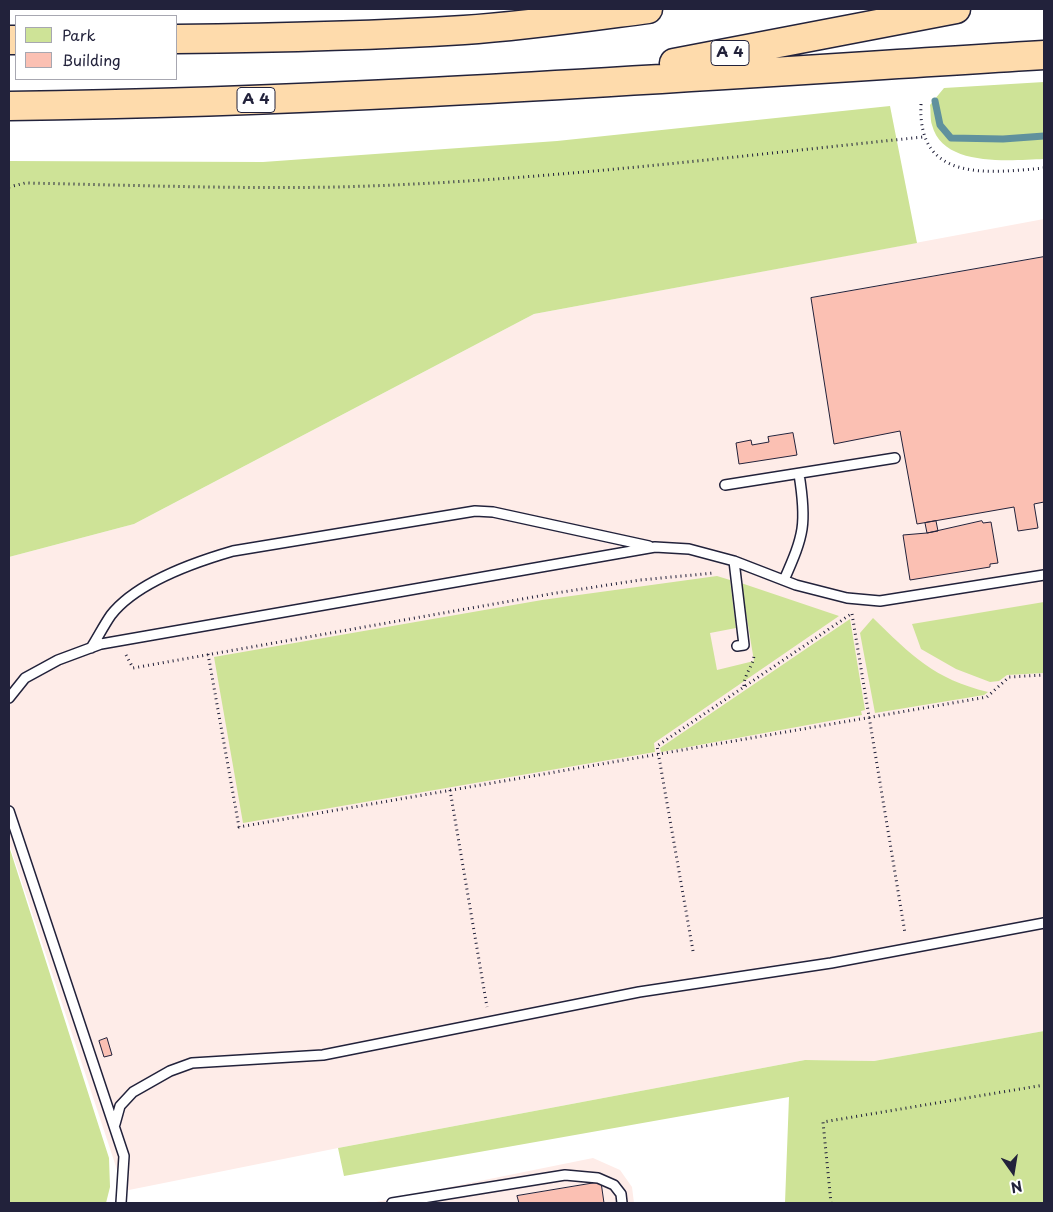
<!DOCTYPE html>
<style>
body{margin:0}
#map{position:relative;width:1053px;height:1212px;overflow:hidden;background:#fff;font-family:"Playpen Sans",sans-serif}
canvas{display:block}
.frame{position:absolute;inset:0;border:10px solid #22223b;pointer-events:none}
.legend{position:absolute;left:15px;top:15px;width:162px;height:65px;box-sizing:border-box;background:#fff;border:1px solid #a7a7b1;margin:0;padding:6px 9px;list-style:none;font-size:15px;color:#22223b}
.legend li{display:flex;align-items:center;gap:10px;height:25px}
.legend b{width:25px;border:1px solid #a7a7b1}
.north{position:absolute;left:988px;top:1147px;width:50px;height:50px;-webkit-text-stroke:4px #fff;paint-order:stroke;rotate:167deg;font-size:14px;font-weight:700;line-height:20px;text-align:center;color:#22223b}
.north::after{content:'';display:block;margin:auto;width:18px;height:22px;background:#22223b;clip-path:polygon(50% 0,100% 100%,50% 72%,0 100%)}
</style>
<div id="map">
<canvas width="1053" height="1212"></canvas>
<div class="frame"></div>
<ul class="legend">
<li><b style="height:14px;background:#cee397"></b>Park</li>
<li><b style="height:14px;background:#fbc0b3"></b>Building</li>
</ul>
<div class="north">N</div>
</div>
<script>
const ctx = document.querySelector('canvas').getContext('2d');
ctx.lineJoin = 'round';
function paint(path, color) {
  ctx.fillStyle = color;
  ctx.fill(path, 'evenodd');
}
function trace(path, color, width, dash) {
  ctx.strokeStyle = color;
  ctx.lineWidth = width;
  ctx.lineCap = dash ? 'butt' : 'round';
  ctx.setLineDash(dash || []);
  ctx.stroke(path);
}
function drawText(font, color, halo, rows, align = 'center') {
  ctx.font = font + ' "Playpen Sans",sans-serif';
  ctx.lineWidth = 4;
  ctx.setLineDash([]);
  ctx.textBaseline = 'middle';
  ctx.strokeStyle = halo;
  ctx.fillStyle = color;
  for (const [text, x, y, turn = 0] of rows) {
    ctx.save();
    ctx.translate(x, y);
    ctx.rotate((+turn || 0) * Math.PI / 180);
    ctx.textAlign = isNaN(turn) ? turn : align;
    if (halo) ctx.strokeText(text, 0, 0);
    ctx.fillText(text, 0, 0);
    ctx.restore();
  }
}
paint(new Path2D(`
 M1044,219V1031L874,1061L805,1060L338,1148L124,1191L9,843V557L134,524L534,314Z
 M593,1158L620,1170L632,1187L634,1203H371Z`), '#feece8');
paint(new Path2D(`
 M1044,82V159C1011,160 943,168 932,125C930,119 931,111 930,105L944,88Z
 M890,106L917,243L534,314L134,524L9,557V161L263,162L557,141Z
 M717,576L730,580L736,628L710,633L717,670L754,661L741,583L839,616L654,743L655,752L243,823L214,657L542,600Z
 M1044,602V673L1007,675L999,681L990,682L956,669L921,649L912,624Z
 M873,618C911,655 934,679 988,692L984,695L875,713L860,633Z
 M850,619L865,710L861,711L862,715L661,752L660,748Z
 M9,846L109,1158L110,1187L106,1203H9Z
 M1044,1031V1203H785L789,1097L344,1176L338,1148L805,1060L874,1061Z`), '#cee397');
trace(new Path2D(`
 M935,101L940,125L951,138L1003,139L1044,136`), '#60919d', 7);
const building = new Path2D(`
 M1044,257V502L1034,504L1038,528L1018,531L1014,507L917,524L900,431L834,444L811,298Z
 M793,433L797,455L739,464L736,443L751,440L752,445L769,442L768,437Z
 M936,521L938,531L927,533L925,523Z
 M982,521L983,523L991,522L998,563L990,564V567L910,580L903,535L927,533Z
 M107,1038L112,1055L104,1057L99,1041Z
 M601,1182L604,1203H519L517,1196Z`);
paint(building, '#fbc0b3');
trace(building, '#22223b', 1);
const lane = new Path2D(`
 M725,485L895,458
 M734,561L744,645L737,646
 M784,580C804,535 807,524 799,474
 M91,648C98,637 104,625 111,615C136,583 195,562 233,551L475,511L493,512L649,546
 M9,698L25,678L58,660L101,644L655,547L689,549L734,561L796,585L847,598L880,601L1044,575
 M9,811L124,1156L121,1203
 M115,1124L120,1106L133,1092L170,1071L192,1063L323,1055L639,992L831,963L1044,923
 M392,1203L565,1175L598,1178L614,1185L621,1194L622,1203`);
const highway = new Path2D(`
 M176,39C272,38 368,36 464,30C526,26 587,17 648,9
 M9,40H16
 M674,63L956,9
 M9,106C354,102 699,76 1044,55`);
trace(lane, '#22223b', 12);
trace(highway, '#22223b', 31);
trace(new Path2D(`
 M921,104C917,183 988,173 1044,168
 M9,187L25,183C129,185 233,189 337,187C533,182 728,157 923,137
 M852,614L905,933
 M208,654L239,827L987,697L1009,677L1044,675
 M126,655L133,668L556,593L640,580L714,573
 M744,686C744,674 753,667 754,655
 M450,790L487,1007
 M693,951L657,746L851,614
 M831,1203L823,1122L1044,1085`), '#22223b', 3, [1, 4]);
trace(lane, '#fff', 9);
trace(highway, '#fedbac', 28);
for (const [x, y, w] of [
 [730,53,38],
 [256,100,38]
]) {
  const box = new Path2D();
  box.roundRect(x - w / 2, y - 12.5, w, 25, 4);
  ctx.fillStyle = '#fff';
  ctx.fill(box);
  trace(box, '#22223b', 1);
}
drawText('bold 15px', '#22223b', null, [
 ["A 4",730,53],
 ["A 4",256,100]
]);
</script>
